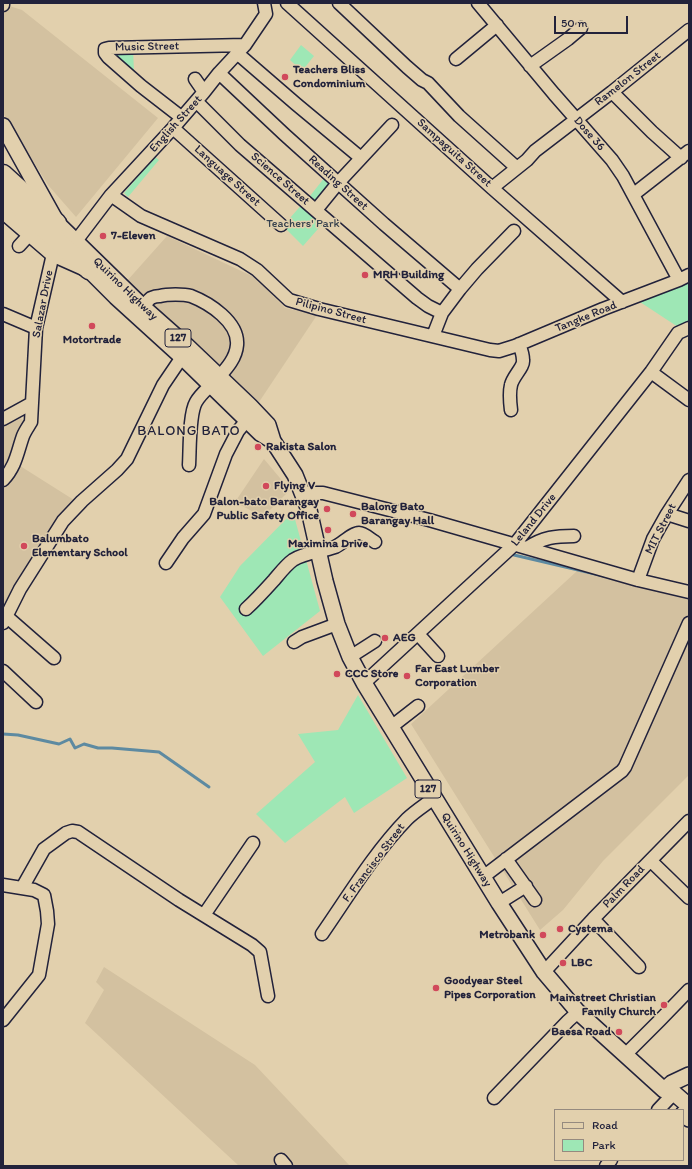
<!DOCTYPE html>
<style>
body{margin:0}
#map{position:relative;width:692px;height:1169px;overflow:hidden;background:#e2d0ad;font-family:Itim,sans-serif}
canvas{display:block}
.frame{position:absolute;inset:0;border:4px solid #22223b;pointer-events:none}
.legend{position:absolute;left:554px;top:1109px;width:130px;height:52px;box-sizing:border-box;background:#e2d0ad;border:1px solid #958a7f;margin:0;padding:5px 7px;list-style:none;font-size:12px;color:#22223b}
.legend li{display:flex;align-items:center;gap:8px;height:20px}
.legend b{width:20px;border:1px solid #958a7f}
.scale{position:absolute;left:554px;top:16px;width:74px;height:18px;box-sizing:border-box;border:2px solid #22223b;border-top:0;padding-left:5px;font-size:12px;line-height:14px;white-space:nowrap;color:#22223b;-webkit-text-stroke:3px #e2d0ad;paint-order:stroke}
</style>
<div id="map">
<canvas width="692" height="1169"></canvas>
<div class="frame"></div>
<ul class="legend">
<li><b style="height:5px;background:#e2d0ad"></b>Road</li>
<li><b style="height:11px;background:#9ee7b5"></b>Park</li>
</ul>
<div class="scale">50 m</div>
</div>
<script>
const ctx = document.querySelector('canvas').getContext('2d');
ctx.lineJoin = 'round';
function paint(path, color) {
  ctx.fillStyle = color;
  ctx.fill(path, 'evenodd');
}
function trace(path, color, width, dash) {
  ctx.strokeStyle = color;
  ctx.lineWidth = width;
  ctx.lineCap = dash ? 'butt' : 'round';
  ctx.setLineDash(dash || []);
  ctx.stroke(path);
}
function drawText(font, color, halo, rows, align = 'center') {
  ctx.font = font + ' Itim,sans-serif';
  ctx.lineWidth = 3;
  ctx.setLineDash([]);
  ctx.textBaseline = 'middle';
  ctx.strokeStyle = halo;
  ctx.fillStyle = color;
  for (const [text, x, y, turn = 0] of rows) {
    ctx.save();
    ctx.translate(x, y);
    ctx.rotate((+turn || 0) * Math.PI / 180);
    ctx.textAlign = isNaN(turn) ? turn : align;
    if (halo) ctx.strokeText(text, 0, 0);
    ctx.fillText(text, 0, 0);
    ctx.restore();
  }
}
paint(new Path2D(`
 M3,4L22,10L158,118L76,217L48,185L3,113Z
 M167,236L256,278L285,308L317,315L259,402L126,282Z
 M16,414L23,420L17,464L74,500L15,592L3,614V423Z
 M264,459L290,490L263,517L235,502Z
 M577,571L689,600V775L603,861L563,910L540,930L411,724Z
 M104,967L255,1065L350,1166H239L85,1023L104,990L96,982Z`), '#d3c1a0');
paint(new Path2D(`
 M301,45L314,56L302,71L290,60Z
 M133,48L134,72L106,50Z
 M155,157L159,160L128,197L124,193Z
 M325,177L332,182L316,201L310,196Z
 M304,202L325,221L303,246L283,226Z
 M689,279V333L675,325L640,302Z
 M293,512L320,611L263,656L220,597L240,566Z
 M358,695L407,778L354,813L345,797L285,843L256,814L315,762L298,734L338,730Z`), '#9ee7b5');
trace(new Path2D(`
 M514,555L608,577
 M3,734L18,735L59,744L70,739L75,748L84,744L98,748H112L159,752L209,787`), '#5d8aa1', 3);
const minor = new Path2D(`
 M287,3L492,188L622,302
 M339,3L407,67L422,80L428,83L459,116L517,168
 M478,3L554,94L612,160L623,176L679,280
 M3,5V3
 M237,53L296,104L361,158
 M456,59L497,25
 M530,66L568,39L581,28
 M219,73L285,135L384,224L460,289
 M195,79L204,92
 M612,92L652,132L681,158
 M196,101L240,145L417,298L428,306L442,313
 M181,117L141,86L108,57L105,53V49L109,48L245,45
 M173,128L281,225
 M492,188L527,160L535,151L612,92L689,30
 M634,194L689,151
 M111,195L141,216L240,259L257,270L289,300L319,309L490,350L499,351L515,346L603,309L679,280L689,275
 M316,210L338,183L392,125
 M76,241L111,195L173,128L204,92L219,73L245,45L266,14L264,3
 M19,246L30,234
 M143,307C145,305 148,300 151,298C153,297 157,296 160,296C167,294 184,294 191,296C209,303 239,322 237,345C236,358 227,368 219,377
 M3,314L36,328
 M433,336L442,313L460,289L477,269L514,231
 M651,372L689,400
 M511,410C510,402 509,393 511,385C513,376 524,367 523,360C523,355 521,349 519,344
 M3,419L32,403
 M189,465C190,449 189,414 196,402C200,395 206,390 211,385
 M3,480C16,466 17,453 23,436C25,431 28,427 31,422L36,328L53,254
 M302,493H323L429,520L638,580L689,592
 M667,514L689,521
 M527,548C543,537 556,536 574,536
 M166,563L183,538L204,514L226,454L238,431L247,420
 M638,580L653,539L667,514L689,480
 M246,609C256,600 265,590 274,580C280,573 286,565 293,560C305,552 322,552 335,547C342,544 352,533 359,533C364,533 370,539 375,542
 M6,616L54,658
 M3,623L20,589L63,521L82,501L117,470L127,459L163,385L182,357
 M418,634L438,656
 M294,642L302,637L337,624
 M350,657L375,641
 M3,671L36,702
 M364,683L515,544L651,372L678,333L689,328
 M391,727L418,706
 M506,859L535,900
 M651,861L689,898
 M483,877L622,771L625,767L689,623
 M3,885L34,890L44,895L47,911L48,924L39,975L3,1020
 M22,888L44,849L66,833L72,831L78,832L179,900L252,945L260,952L268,996
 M499,903L526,886
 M204,915L253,843
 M593,919L639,967
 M322,934C349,895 374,853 407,819C415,811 425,805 434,798
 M544,972L593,919L689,821
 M625,1055L660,1020L689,990
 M494,1098L568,1021L578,1012
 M658,1110L674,1093
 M281,1160L286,1166
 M606,1166L611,1160`);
const major = new Path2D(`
 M3,126L57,223L143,307L187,346L250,406L268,425L273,441L295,475L309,510L325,581L337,624L350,657L364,683L499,903L544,972L578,1012L664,1090L674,1093L689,1106
 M3,211L53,254L89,270L116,297L182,357L260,433L273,441
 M664,1090L672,1083L689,1075
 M683,1114L689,1119`);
const highway = new Path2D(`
 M3,174L57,223
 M3,191L89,270`);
trace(minor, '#22223b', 15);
trace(major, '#22223b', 18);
trace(highway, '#22223b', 21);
trace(minor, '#e2d0ad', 12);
trace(major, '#e2d0ad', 15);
trace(highway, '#e2d0ad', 18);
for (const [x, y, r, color] of [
 [285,77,4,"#d1495b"],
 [103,236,4,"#d1495b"],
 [365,275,4,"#d1495b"],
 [92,326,4,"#d1495b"],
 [258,447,4,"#d1495b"],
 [266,486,4,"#d1495b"],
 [327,509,4,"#d1495b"],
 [353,514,4,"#d1495b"],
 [328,530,4,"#d1495b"],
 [24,546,4,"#d1495b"],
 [385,638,4,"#d1495b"],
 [337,674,4,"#d1495b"],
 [407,676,4,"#d1495b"],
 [560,929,4,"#d1495b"],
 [543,935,4,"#d1495b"],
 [563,963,4,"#d1495b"],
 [436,988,4,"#d1495b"],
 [664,1005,4,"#d1495b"],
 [619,1032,4,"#d1495b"]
]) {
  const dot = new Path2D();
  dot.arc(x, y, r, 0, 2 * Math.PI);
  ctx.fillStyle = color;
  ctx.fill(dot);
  trace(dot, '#e2d0ad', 1.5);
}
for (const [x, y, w] of [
 [178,338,26],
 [428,789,26]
]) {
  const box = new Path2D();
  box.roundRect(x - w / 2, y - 9, w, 18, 3);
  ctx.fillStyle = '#e2d0ad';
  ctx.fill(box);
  trace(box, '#22223b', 1);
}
drawText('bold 11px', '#22223b', null, [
 ["127",178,338],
 ["127",428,789]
]);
drawText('12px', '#22223b', '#e2d0ad', [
 ["Music Street",147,47,-1],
 ["Ramelon Street",628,79,-38],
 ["English Street",176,124,-48],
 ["Dose 36",589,134,49],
 ["Sampaguita Street",454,153,42],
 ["Language Street",227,176,42],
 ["Science Street",280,179,41],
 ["Reading Street",338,183,42],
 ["Quirino Highway",125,289,44],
 ["Salazar Drive",43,304,-79],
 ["Pilipino Street",331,311,15],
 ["Tangke Road",586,317,-22],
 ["Leland Drive",534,520,-51],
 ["MIT Street",661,529,-63],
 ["Quirino Highway",466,850,58],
 ["F. Francisco Street",374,863,-53],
 ["Palm Road",624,887,-46]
]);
drawText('bold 12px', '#22223b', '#e2d0ad', [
 ["Teachers Bliss",293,70],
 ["Condominium",293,84],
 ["7-Eleven",111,236],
 ["MRH Building",373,275],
 ["Motortrade",92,340,"center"],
 ["Rakista Salon",266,447],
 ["Flying V",274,486],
 ["Balon-bato Barangay",319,502,"right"],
 ["Public Safety Office",319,516,"right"],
 ["Balong Bato",361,507],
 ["Barangay Hall",361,521],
 ["Balumbato",32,539],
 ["Elementary School",32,553],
 ["Maximina Drive",328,544,"center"],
 ["AEG",393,638],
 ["Far East Lumber",415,669],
 ["Corporation",415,683],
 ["CCC Store",345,674],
 ["Cystema",568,929],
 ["Metrobank",535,935,"right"],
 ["LBC",571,963],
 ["Goodyear Steel",444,981],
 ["Pipes Corporation",444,995],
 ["Mainstreet Christian",656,998,"right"],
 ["Family Church",656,1012,"right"],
 ["Baesa Road",611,1032,"right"]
], 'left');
drawText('12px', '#35404d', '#e2d0ad', [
 ["Teachers' Park",303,224]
]);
ctx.letterSpacing = '1px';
drawText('14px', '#22223b', '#e2d0ad', [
 ["BALONG BATO",189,431]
]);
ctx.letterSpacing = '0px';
</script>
